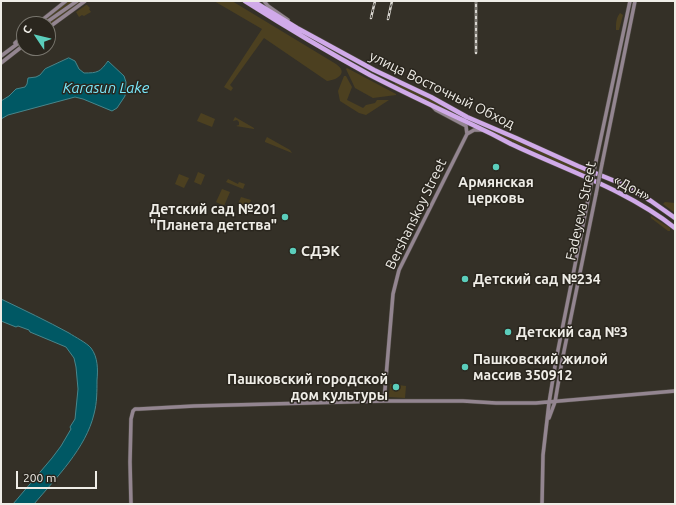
<!DOCTYPE html>
<meta charset="utf-8">
<style>
body{margin:0}
#map{position:relative;width:676px;height:505px;overflow:hidden;background:#343027;font-family:Ubuntu,sans-serif}
canvas{display:block}
.frame{position:absolute;inset:0;border:2px solid #efede7;pointer-events:none}
.north{position:absolute;left:16px;top:16px;width:40px;height:40px;box-sizing:border-box;background:#2a261e;border:1px solid #79766e;border-radius:50%;rotate:305deg;font-size:11px;font-weight:700;line-height:16px;text-align:center;color:#efede7}
.north::after{content:'';display:block;margin:auto;width:14px;height:18px;background:#5bcebc;clip-path:polygon(50% 0,100% 100%,50% 72%,0 100%)}
.scale{position:absolute;left:16px;top:471px;width:81px;height:18px;box-sizing:border-box;border:2px solid #efede7;border-top:0;padding-left:5px;font-size:12px;line-height:14px;white-space:nowrap;color:#efede7;-webkit-text-stroke:3px #2a261e;paint-order:stroke}
</style>
<div id="map">
<canvas width="676" height="505"></canvas>
<div class="frame"></div>
<div class="north">С</div>
<div class="scale">200 m</div>
</div>
<script>
const ctx = document.querySelector('canvas').getContext('2d');
ctx.lineJoin = 'round';
function paint(path, color) {
  ctx.fillStyle = color;
  ctx.fill(path, 'evenodd');
}
function trace(path, color, width, dash) {
  ctx.strokeStyle = color;
  ctx.lineWidth = width;
  ctx.lineCap = dash ? 'butt' : 'round';
  ctx.setLineDash(dash || []);
  ctx.stroke(path);
}
function drawText(font, color, halo, rows, align = 'center') {
  ctx.font = font + ' Ubuntu,sans-serif';
  ctx.lineWidth = 3;
  ctx.setLineDash([]);
  ctx.textBaseline = 'middle';
  ctx.strokeStyle = halo;
  ctx.fillStyle = color;
  for (const [text, x, y, turn = 0] of rows) {
    ctx.save();
    ctx.translate(x, y);
    ctx.rotate((+turn || 0) * Math.PI / 180);
    ctx.textAlign = isNaN(turn) ? turn : align;
    if (halo) ctx.strokeText(text, 0, 0);
    ctx.fillText(text, 0, 0);
    ctx.restore();
  }
}
paint(new Path2D(`
 M68,1H75L43,24H39Z
 M79,1H83L48,26V24H47Z
 M214,1H232L336,64C349,73 337,80 327,81L264,38L230,85L233,88L231,91L224,87L262,29Z
 M86,5H87L90,8L89,9L91,12L84,16L82,15L79,17L76,12Z
 M620,13L623,15L619,30H616C616,23 616,18 620,13Z
 M347,68L396,94V95L373,98L355,88L346,69Z
 M344,76H346L352,87L347,100L363,108L366,105L375,103L377,100H389L366,115L359,113L340,101L338,91Z
 M395,83H396L433,100L464,118L512,138L585,171V173L584,174L577,171L473,123L395,85Z
 M201,113L215,119L212,127L197,121Z
 M235,117L254,128V129L236,126L239,125V122L237,120L233,121Z
 M267,137L290,150L292,153L265,142V141Z
 M198,172L205,175L201,185L194,182Z
 M179,174L189,178L184,188L175,184Z
 M228,179L238,184L239,182L245,184L243,189L226,182Z
 M222,189L230,192L224,206L216,202Z
 M241,197L251,200L248,208L238,204Z
 M665,202L675,203V213L663,204Z
 M651,216L670,228V231H668L651,218Z
 M390,384L406,386L405,398L389,397Z`), '#4c4020');
const water = new Path2D(`
 M69,58L75,61L79,69L84,73C98,73 100,72 108,61L124,76L126,82L125,96L117,108L112,111L83,99L75,97L8,115L1,119V101L9,96L16,89L25,87L27,84L28,78L36,77L40,75L45,69Z
 M1,299C24,310 47,321 69,333C75,337 87,343 91,348C98,357 98,370 97,380C97,391 97,403 94,414C86,448 56,478 34,504H13L52,458L61,446L71,429L70,427L75,419L78,389L76,367L74,358L66,347L30,332L29,330L18,326L16,327L1,321Z`);
paint(water, '#005864');
trace(water, '#48858b', 1);
const secondary = new Path2D(`
 M264,1L268,6L288,20
 M37,24L66,1
 M44,24L77,1
 M48,28L85,1
 M15,43L24,35
 M1,56L24,39
 M1,63L24,45
 M467,134L474,130H482
 M596,161L630,1
 M602,164L635,1
 M384,401L393,294L399,270L467,134L466,126L436,110L433,107
 M549,418L555,402L562,361L596,194
 M131,504L130,462L131,419L133,411L135,409H139L194,406L384,401H463L496,403H536L675,391
 M542,504L543,455L549,403L556,360L590,190`);
const highway = new Path2D(`
 M245,1C286,27 328,52 370,75C403,92 437,108 471,124C484,130 498,137 511,144C566,170 627,190 675,228
 M253,1L297,28L374,70L431,97L467,117L516,138L578,166L622,184L651,201L675,218`);
trace(secondary, '#4f4b44', 4.5);
trace(highway, '#4f4b44', 5.5);
trace(secondary, '#938590', 3.5);
trace(highway, '#d0aae9', 4.5);
const rail = new Path2D(`
 M476,1V53
 M371,18L375,1
 M388,19L392,1`);
trace(rail, '#d7d4ce', 2.5);
trace(rail, '#2a261e', 1, [3]);
const secondaryBridge = new Path2D(`
 M590,190L596,161
 M596,194L602,164`);
trace(secondaryBridge, '#4f4b44', 4.5, []);
trace(secondaryBridge, '#938590', 3.5);
for (const [x, y, r, color] of [
 [496,167,4,"#5bcebc"],
 [285,217,4,"#5bcebc"],
 [293,251,4,"#5bcebc"],
 [465,279,4,"#5bcebc"],
 [508,332,4,"#5bcebc"],
 [465,367,4,"#5bcebc"],
 [396,387,4,"#5bcebc"]
]) {
  const dot = new Path2D();
  dot.arc(x, y, r, 0, 2 * Math.PI);
  ctx.fillStyle = color;
  ctx.fill(dot);
  trace(dot, '#2a261e', 1.5);
}
drawText('14px', '#efede7', '#2a261e', [
 ["улица Восточный Обход",442,90,26],
 ["«Дон»",632,188,28],
 ["Fadeyeva Street",581,211,-78],
 ["Bershanskoy Street",416,214,-64]
]);
drawText('bold 14px', '#efede7', '#2a261e', [
 ["Армянская",496,182,"center"],
 ["церковь",496,198,"center"],
 ["Детский сад №201",277,209,"right"],
 ["\"Планета детства\"",277,225,"right"],
 ["СДЭК",301,251],
 ["Детский сад №234",473,279],
 ["Детский сад №3",516,332],
 ["Пашковский жилой",473,359],
 ["массив 350912",473,375],
 ["Пашковский городской",388,379,"right"],
 ["дом культуры",388,395,"right"]
], 'left');
drawText('italic 15px', '#7ce9fc', '#2a261e', [
 ["Karasun Lake",106,88]
]);
</script>
